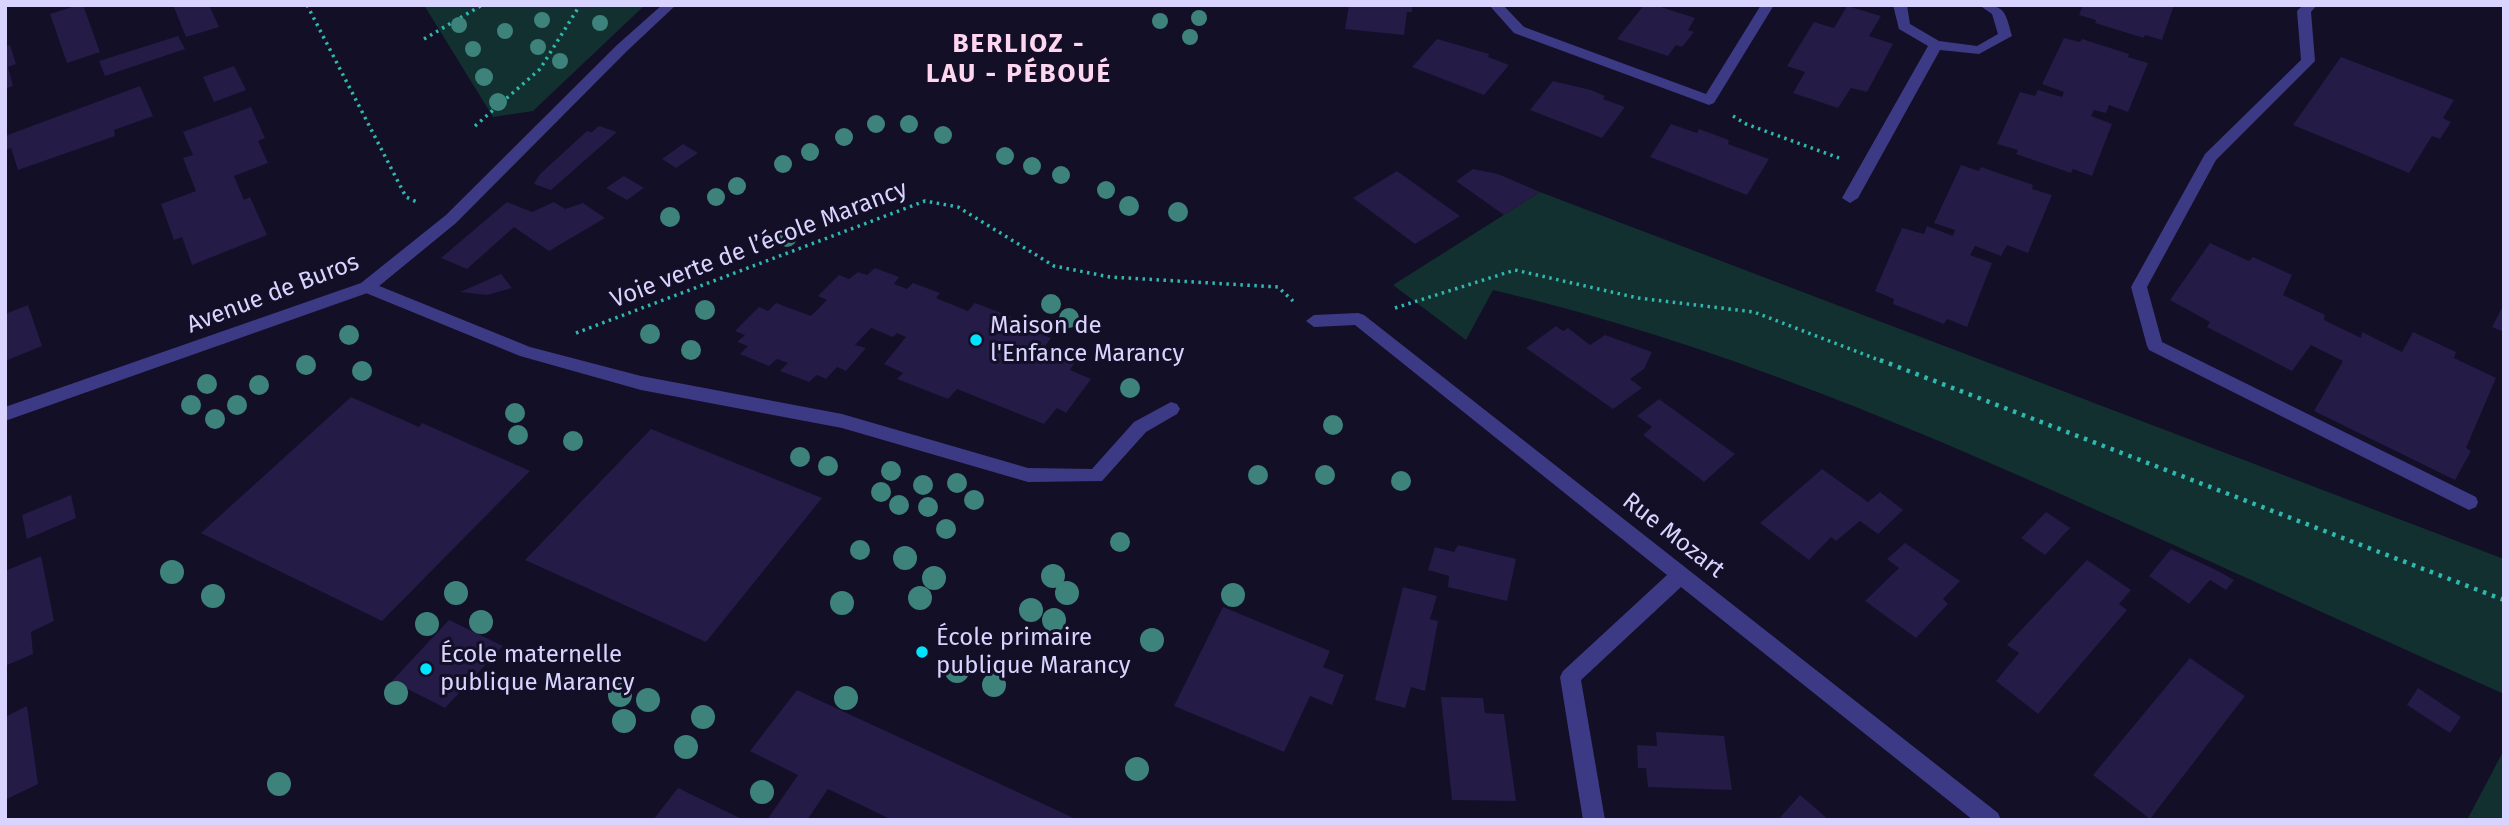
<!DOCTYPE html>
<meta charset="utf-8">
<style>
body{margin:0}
#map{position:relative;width:2509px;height:825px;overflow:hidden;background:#130f26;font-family:"Fira Sans",sans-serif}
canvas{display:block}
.frame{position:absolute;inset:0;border:7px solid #d9d4ff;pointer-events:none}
</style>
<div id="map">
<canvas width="2509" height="825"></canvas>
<div class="frame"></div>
</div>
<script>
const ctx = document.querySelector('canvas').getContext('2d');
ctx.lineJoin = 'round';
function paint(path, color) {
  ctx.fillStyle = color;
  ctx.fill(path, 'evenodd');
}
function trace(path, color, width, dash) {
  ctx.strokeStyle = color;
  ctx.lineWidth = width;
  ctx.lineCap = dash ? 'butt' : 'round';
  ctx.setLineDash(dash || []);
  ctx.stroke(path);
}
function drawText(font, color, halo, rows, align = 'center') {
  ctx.font = font + ' "Fira Sans",sans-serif';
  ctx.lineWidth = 6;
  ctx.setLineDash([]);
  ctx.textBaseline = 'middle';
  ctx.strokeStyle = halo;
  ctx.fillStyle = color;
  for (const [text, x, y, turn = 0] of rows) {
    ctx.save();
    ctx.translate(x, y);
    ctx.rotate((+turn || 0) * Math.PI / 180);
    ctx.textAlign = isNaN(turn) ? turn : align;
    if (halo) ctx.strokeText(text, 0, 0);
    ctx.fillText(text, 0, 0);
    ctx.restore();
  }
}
paint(new Path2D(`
 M424,5H645L533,111L493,117Z
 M1540,192L2504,559V694C2381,639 2258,583 2134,527C1927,433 1715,342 1493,290L1466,340L1393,285Z
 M2504,750V820H2467Z`), '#12302f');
paint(new Path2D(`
 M78,5H83L100,52L67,63L50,14Z
 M173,5H209L219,27L186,37Z
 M1349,5H1412V12H1407L1404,35L1345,29Z
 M1644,5H1655L1695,18L1688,30L1694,32L1682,47L1676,45L1668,56L1617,39Z
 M2083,5H2174L2162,40L2145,35L2144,38L2095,23L2096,20L2079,15Z
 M1847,6L1881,16L1869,36L1893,44L1867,92L1851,88L1838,108L1793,93L1805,72L1787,66L1814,22L1834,28Z
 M178,36L185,49L105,76L99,61Z
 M2064,38L2080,42L2082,39L2129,54L2128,57L2148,63L2128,112L2109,105L2106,113L2094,110L2091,116L2112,124L2092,176L2073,169L2071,173L2016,154L2018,150L1997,144L2020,92L2035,96L2038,90L2062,97L2064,92L2042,84Z
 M1437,39L1489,54L1488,57L1509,65L1484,95L1412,67Z
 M10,45L16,64L8,67L13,86L5,89V47Z
 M2341,57L2454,100L2443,118L2451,122L2440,139L2432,136L2409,173L2293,125Z
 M234,66L246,90L214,102L203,77Z
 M1553,81L1591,90L1605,96L1603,99L1625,107L1602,138L1530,110Z
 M140,86L153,116L114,130L115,136L18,170L11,148L5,150V136Z
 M251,107L265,138L258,141L268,163L234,176L244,200L250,197L267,235L192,265L182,237L174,240L161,204L196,191L183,158L193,155L183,132Z
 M1671,124L1697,133L1699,129L1729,140L1728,144L1769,159L1747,195L1650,157Z
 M599,126L617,132L551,190L534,184L540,174L587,131L592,132Z
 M683,144L698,153L676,168L662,159Z
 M1961,165L1979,171L1981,167L2033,185L2032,189L2052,195L2028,253L2007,245L2001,256L1975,246L1970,255L1992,263L1967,327L1947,319L1944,324L1893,304L1894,299L1875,291L1902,228L1924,234L1927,226L1953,236L1955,230L1934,223Z
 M1473,169L1498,174L1540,192L1504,215L1456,181Z
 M1397,171L1460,216L1415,244L1353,198Z
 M624,176L644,188L627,200L606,188Z
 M507,202L532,212L554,202L565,209L583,203L605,218L549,251L514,227L467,269L441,258Z
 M2210,243L2249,261L2253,257L2292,275L2283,295L2325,315L2324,320L2361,338L2362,332L2402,352L2413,332L2456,352L2454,358L2496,378L2466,448L2471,451L2455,480L2314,411L2343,361L2311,345L2292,371L2207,327L2210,322L2170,300Z
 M875,268L899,277L894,284L907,289L913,283L940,293L936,298L968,311L975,303L1014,318L1012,322L1051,338L1044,348L1075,362L1070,370L1091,379L1066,413L1057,408L1044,424L957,389L948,399L897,379L903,373L884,364L906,337L897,333L893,337L871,328L855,345L866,348L846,371L837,367L826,379L817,375L809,382L780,371L788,363L777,359L769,366L740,354L748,346L737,342L745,335L735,331L759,307L768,311L776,303L811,316L827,300L818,296L839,275L849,279L858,272L867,275Z
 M501,274L512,288L487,295L460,292Z
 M2504,304V332L2492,327Z
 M28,305L42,346L5,361V314Z
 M1556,326L1563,331L1568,328L1590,345L1605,335L1652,352L1644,369L1630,379L1642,388L1613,409L1526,348Z
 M351,397L419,427L422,423L530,471L382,621L201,533Z
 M1659,399L1735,454L1704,482L1643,435L1652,427L1637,416Z
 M651,429L822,498L706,642L525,560Z
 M1822,469L1868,502L1880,492L1903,510L1878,534L1860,521L1836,541L1831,537L1809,560L1760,523Z
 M71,495L76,518L27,539L22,515Z
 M2046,512L2070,528L2045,555L2021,538Z
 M1905,543L1960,581L1943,599L1948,604L1916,638L1865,601L1899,568L1887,559Z
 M1458,545L1516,559L1507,601L1448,587L1449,576L1428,570L1435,547L1454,552Z
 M2171,549L2218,571L2234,580L2226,590L2210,580L2189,604L2149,576Z
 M41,556L54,621L31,632L33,654L5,666V571Z
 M2087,560L2131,590L2119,604L2127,610L2038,714L1996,681L2019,653L2007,645Z
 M1403,587L1437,596L1430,619L1438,621L1425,691L1411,687L1405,708L1375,700Z
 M1223,607L1330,651L1323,667L1344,675L1332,705L1310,696L1284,752L1174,706Z
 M449,620L503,646L445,708L392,681Z
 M2190,658L2245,696L2150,819L2093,775Z
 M2418,688L2461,717L2450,733L2407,705Z
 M797,690L1078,820H892L828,789L807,820H767L798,775L750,751Z
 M1441,697L1483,698L1485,713L1504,714L1516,801L1452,800Z
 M27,706L38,784L5,800V717Z
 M1656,732L1724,736L1732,790L1648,787L1646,768H1638L1637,745L1657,746Z
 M678,788L744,820H653Z
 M1800,795L1829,820H1778Z`), '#241b47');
trace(new Path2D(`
 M307,5L406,197L419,203
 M424,39L482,5
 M1733,116L1746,124L1839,158
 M475,126L540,69L580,5
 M1395,308L1515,270L1638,298L1754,312L1884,362
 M576,333L925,201L958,207L1054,266L1110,277L1278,287L1293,301`), '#2fb8b0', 3.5, [2.5, 4.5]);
trace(new Path2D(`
 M1880,360L2504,600`), '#2fb8b0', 4.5, [3.5, 6]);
paint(new Path2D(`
 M2303,5H2317L2311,12L2315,61L2216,160L2147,287L2162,342L2476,497L2478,502L2476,507L2469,510L2149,350L2147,346L2131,287L2205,154L2301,60L2297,11Z
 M367,281L530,347L641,376L842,414L1028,468L1092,469L1134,422L1171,402L1177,404L1180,409L1177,414L1146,432L1102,481L1028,482L842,428L641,390L520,356L361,291L359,287L361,283Z`), '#3d3a85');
paint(new Path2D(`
 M662,5H676L627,51L456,223L373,291L5,421V407L361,283L446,215L617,45Z
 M1489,5H1503L1524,27L1706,94L1761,5H1774L1714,103L1709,105L1514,33Z
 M1893,5H1907L1910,24L1939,41L1977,46L1998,34L1992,14L1979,5C2006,5 2005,12 2012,36L1979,54L1940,50L1858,198L1850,203L1842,198L1928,46L1899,29Z
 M1358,313L1364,315L1998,813L2001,820H1973L1681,587L1581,680L1605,820H1583L1560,677L1563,671L1667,575L1355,325L1314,327L1306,321L1314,315Z`), '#3d3a85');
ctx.fillStyle = '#3d827b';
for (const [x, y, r] of [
 [1199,18,8],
 [542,20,8],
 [1160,21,8],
 [600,23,8],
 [459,25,8],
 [505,31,8],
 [1190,37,8],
 [538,47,8],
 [473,49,8],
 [560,61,8],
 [484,77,9],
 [498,102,9],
 [876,124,9],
 [909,124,9],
 [943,135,9],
 [844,137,9],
 [810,152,9],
 [1005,156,9],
 [783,164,9],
 [1032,166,9],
 [1061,175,9],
 [737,186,9],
 [1106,190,9],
 [716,197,9],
 [1129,206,10],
 [1178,212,10],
 [670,217,10],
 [787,237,10],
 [1051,304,10],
 [705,310,10],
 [1069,318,10],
 [650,334,10],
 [349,335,10],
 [691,350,10],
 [306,365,10],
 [362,371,10],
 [207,384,10],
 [259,385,10],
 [1130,388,10],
 [191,405,10],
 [237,405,10],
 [515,413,10],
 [215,419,10],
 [1333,425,10],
 [518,435,10],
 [573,441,10],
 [800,457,10],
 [828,466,10],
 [891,471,10],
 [1258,475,10],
 [1325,475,10],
 [1401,481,10],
 [957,483,10],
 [923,485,10],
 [881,492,10],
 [974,500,10],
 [899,505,10],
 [928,507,10],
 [946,529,10],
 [1120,542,10],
 [860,550,10],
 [905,558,12],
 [172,572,12],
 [1053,576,12],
 [934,578,12],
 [456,593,12],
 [1067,593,12],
 [1233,595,12],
 [213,596,12],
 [920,598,12],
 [842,603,12],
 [1031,610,12],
 [1054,620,12],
 [481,622,12],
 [427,624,12],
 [1152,640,12],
 [957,671,12],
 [994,685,12],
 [396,693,12],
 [620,695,12],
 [846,698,12],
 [648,700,12],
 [703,717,12],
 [624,721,12],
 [686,747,12],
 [1137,769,12],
 [279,784,12],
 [762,792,12]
]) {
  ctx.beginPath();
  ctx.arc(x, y, r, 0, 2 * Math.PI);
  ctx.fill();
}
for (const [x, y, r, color] of [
 [976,340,7,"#00e5ff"],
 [922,652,7,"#00e5ff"],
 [426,669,7,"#00e5ff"]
]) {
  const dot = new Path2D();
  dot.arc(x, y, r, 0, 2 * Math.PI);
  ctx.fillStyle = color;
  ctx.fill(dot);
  trace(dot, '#130f26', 2.5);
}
drawText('24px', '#d9d4ff', '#130f26', [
 ["Voie verte de l’école Marancy",759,245,-21],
 ["Avenue de Buros",273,294,-21],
 ["Rue Mozart",1673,536,38]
]);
drawText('24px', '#d9d4ff', '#130f26', [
 ["Maison de",990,326],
 ["l'Enfance Marancy",990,354],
 ["École primaire",936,638],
 ["publique Marancy",936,666],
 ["École maternelle",440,655],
 ["publique Marancy",440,683]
], 'left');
ctx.letterSpacing = '2px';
drawText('bold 26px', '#ffd6f0', '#130f26', [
 ["BERLIOZ -",1019,45],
 ["LAU - PÉBOUÉ",1019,75]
]);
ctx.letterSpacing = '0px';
</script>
